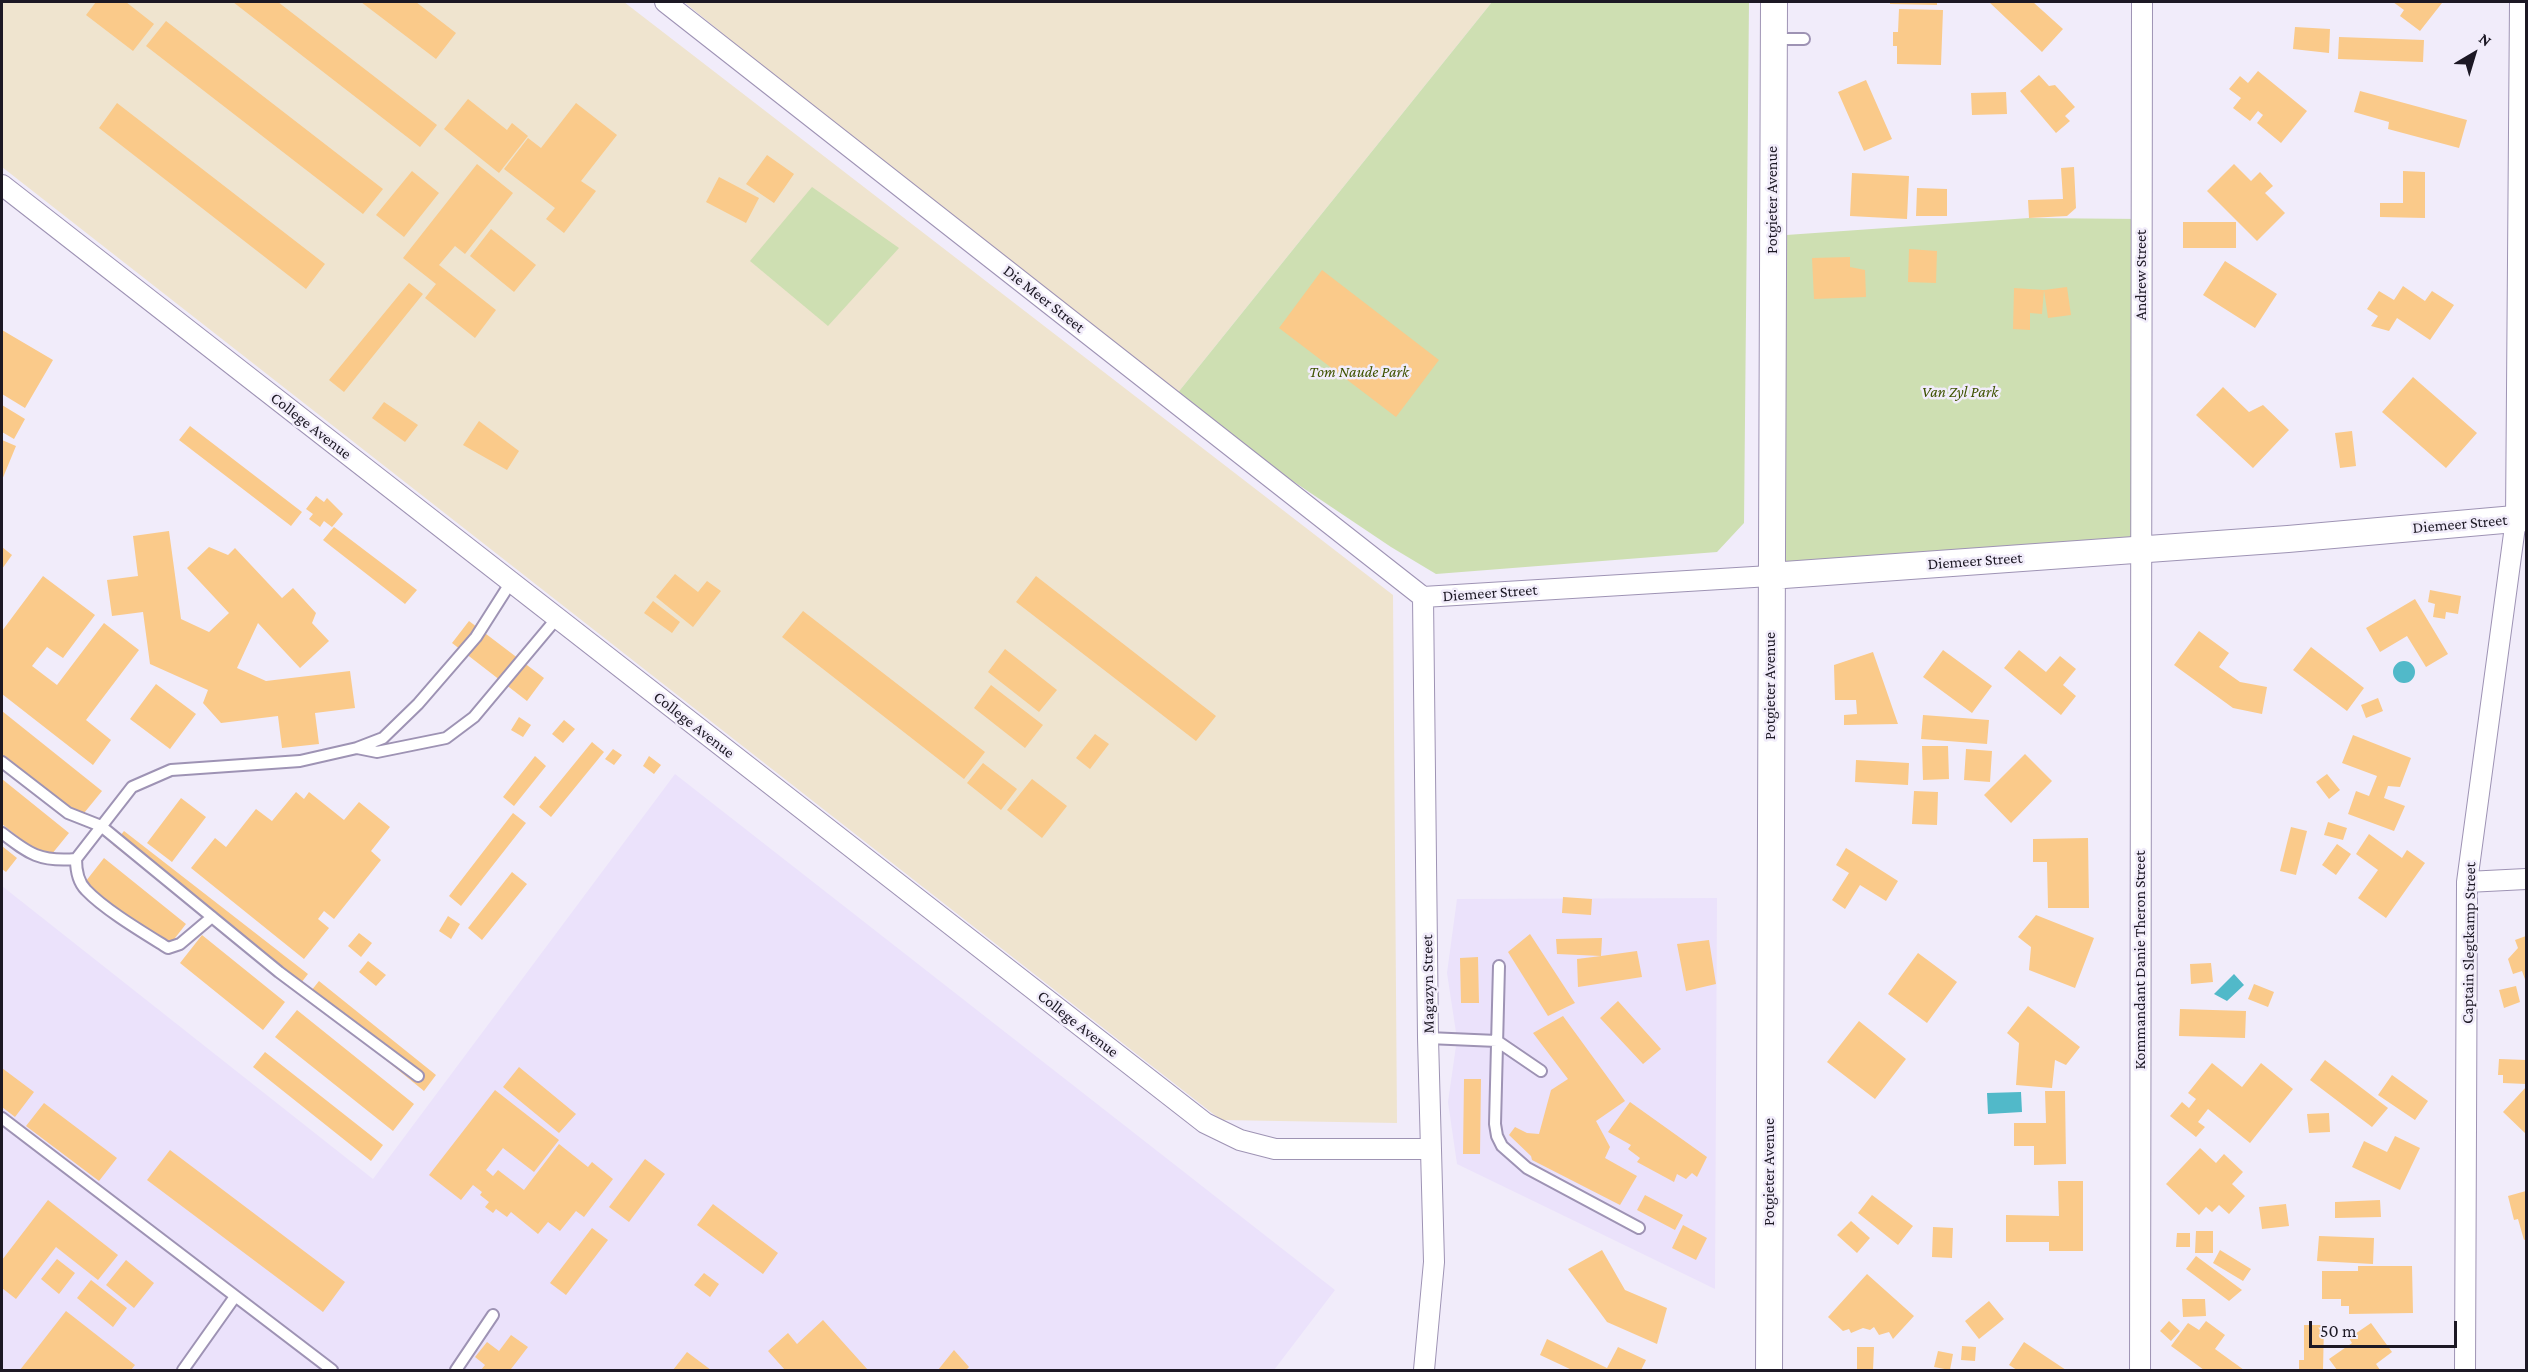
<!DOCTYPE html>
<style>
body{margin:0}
#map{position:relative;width:2528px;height:1372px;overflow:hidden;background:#f1ecfa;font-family:"Crimson Pro",serif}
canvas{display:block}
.frame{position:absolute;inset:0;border:3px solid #1c1824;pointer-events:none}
.north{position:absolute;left:2444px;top:24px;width:60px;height:60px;-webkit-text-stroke:4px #f1ecfa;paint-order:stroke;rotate:38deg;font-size:16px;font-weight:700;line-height:24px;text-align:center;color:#1c1824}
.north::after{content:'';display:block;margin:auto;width:21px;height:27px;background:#1c1824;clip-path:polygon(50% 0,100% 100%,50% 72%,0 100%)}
.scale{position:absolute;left:2309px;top:1321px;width:148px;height:27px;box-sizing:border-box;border:3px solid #1c1824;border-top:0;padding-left:8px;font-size:18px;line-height:21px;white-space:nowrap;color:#1c1824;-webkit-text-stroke:4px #f1ecfa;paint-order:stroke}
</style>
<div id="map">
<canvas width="2528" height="1372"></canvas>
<div class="frame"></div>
<div class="north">N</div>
<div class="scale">50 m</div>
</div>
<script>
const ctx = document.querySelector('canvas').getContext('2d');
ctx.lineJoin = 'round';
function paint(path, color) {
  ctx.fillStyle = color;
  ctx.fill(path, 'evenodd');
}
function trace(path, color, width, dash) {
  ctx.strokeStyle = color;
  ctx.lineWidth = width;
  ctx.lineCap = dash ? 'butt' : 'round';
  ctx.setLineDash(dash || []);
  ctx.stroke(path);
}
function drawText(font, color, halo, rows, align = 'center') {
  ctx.font = font + ' "Crimson Pro",serif';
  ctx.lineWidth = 5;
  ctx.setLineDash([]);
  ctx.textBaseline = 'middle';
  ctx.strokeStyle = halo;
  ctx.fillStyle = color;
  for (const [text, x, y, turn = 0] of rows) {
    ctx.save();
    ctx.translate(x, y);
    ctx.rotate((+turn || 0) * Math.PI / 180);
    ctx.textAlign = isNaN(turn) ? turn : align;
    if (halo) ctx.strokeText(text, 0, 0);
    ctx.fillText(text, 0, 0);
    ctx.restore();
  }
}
paint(new Path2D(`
 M675,774L1335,1290L1274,1370H2V886L373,1179Z
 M1717,898L1715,1289L1457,1164L1448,1102L1457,1039L1447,973L1457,899Z`), '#ebe2fb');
paint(new Path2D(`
 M2,2H624L1393,595L1397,1123L1221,1120L2,167Z
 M684,2H1492L1172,400Z`), '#efe4cf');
paint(new Path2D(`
 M1492,2H1749L1744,523L1717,552L1436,574L1391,547L1172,400Z
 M812,187L899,248L828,326L750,261Z
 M2029,218L2142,219L2140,549L1770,576L1772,236Z`), '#cedfb2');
paint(new Path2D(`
 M2393 672a11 11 0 1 1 22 0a11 11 0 1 1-22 0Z
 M2234,974L2244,985L2227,1001L2214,994Z
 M2021,1092L2022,1112L1988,1114L1987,1093Z`), '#51b9c9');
paint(new Path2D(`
 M96,2H126L154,24L133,51L86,15Z
 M233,2H278L437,125L420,147Z
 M361,2H416L456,33L436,59Z
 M1890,2H1937V5L1890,4Z
 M1989,2H2033L2063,29L2042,52Z
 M2393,2H2441L2442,3L2420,31L2400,16L2404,10Z
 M1899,9L1943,10L1941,65L1897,64V46H1893V32H1898Z
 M166,21L383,189L363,214L146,46Z
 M2295,27L2330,29L2329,53L2293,49Z
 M2339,37L2424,40L2423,62L2338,59Z
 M2258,71L2307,111L2281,143L2257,123L2263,115L2258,111L2250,121L2233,108L2241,98L2229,89L2240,76L2248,83Z
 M2039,75L2049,86L2055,85L2075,107L2065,116L2070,121L2056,133L2020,91Z
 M1866,80L1892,139L1864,151L1838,92Z
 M2360,91L2467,120L2459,148L2388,129L2389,122L2354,112Z
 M2006,92L2007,114L1972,115L1971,93Z
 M468,99L507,130L512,123L528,136L499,173L444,129Z
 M117,103L325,264L306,289L99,128Z
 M576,103L617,135L581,181L596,191L564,233L546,219L555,208L504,169L528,138L541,148Z
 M767,155L794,174L774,203L746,184Z
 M477,164L513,193L465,254L455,246L439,265L496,310L475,338L425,298L436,284L403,258Z
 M2234,164L2251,181L2260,172L2273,186L2265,193L2285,213L2257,241L2207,191Z
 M2074,167L2076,208L2067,216L2029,218L2028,200L2063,199L2061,168Z
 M412,171L439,193L404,237L376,215Z
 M2403,171L2425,172V218L2380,217V203H2403Z
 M1852,173L1909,176L1907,219L1850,216Z
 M719,177L759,198L746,223L706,202Z
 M1917,188L1947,189V216H1916Z
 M2183,222H2236V248H2183Z
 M491,229L536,265L514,292L470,256Z
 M1909,249L1937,251L1936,283L1908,282Z
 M1850,257V267L1865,270L1866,297L1814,299L1812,258Z
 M2225,261L2277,294L2255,328L2203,295Z
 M1322,270L1439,360L1396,417L1279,328Z
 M409,283L423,294L344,392L329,380Z
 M2403,286L2425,301L2432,291L2454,305L2430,340L2397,318L2389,331L2371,326L2378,316L2367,309L2379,291L2394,300Z
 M2067,287L2071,315L2048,318L2044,290L2042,314L2030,313V330L2013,329L2014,288L2044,290Z
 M2,330L53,360L25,408L2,394Z
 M2413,377L2477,433L2446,468L2382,412Z
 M2223,387L2249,412L2263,405L2289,430L2253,468L2196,415Z
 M384,402L418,425L405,442L372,418Z
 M2,405L25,419L14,439L2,432Z
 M479,421L519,451L507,470L463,445Z
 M190,426L302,512L291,526L179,440Z
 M2352,431L2356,466L2340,468L2335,433Z
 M2,440L16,446L2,480Z
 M316,496L324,502L327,498L343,514L332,527L324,521L320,527L309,519L313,514L306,509Z
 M334,527L417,590L405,604L323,540Z
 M169,531L181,619L209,632L229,613L187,568L209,547L228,555L235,548L282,598L293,588L316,613L312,623L329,641L300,668L258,623L237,668L266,681L350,671L355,708L315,713L319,744L282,748L278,716L221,723L203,703L208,690L150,664L143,612L112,616L107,580L138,576L133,536Z
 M2,547L12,555L2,569Z
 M675,574L698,592L707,581L721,591L693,627L656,597Z
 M43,576L95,615L63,658L47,647L32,666L57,685L104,623L139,650L86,720L111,740L93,765L2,694V631Z
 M1036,576L1216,716L1196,741L1016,602Z
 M2430,590L2461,596L2458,614L2446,612L2445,619L2433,617L2435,604L2428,602Z
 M2415,599L2448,654L2426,667L2407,636L2380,652L2366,628Z
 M653,601L680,622L672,633L644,613Z
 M803,611L985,752L964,779L782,637Z
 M469,621L544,678L527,701L452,643Z
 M2199,631L2229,653L2219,667L2240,682L2267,687L2262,714L2233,708L2174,665Z
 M2311,647L2364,688L2347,711L2293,670Z
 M1005,649L1057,690L1039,712L988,672Z
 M1943,650L1992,686L1972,713L1923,677Z
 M2019,650L2046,672L2060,656L2076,669L2063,685L2076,696L2061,715L2004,668Z
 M1873,652L1898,724L1844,725V715L1857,714L1856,700H1835L1834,665Z
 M156,684L196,714L170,749L130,719Z
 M991,685L1043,725L1025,748L974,708Z
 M2378,698L2383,711L2366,718L2361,705Z
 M2,711L102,791L80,818L2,756Z
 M1923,715L1989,720L1987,744L1921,739Z
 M519,717L531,725L523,737L511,730Z
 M564,720L575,729L563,743L552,734Z
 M1095,734L1109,744L1090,769L1076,758Z
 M2353,735L2411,758L2400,787L2388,786L2384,798L2405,806L2394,831L2348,814L2356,791L2369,796L2377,776L2342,763Z
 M592,742L604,752L551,817L539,807Z
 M1922,746H1948L1949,779L1923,780Z
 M613,749L622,755L614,765L605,759Z
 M1966,749L1992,751L1990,782L1964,780Z
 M2025,754L2052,781L2011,823L1984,795Z
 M535,756L546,766L514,806L503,797Z
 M649,756L661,765L654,774L643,766Z
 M1856,760L1909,763L1908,785L1855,782Z
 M983,763L1017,789L1001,810L967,783Z
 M2327,774L2340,790L2329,799L2316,782Z
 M2,779L69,833L47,860L2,824Z
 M1032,779L1067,806L1042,838L1007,810Z
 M1914,791L1938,792L1937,825L1912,824Z
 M296,792L304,799L309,792L344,820L359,802L390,827L371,851L381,860L334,919L324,911L318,919L329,928L304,959L191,868L215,838L226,847L256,809L272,821Z
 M181,798L206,817L172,862L147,843Z
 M513,813L526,823L461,906L449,896Z
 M2328,822L2347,828L2343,840L2324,835Z
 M2291,827L2307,831L2296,875L2280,871Z
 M124,831L308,974L297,988L113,845Z
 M2369,834L2402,858L2407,850L2425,863L2386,918L2358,898L2378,870L2356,854Z
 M2088,838L2089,908H2048L2047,862H2033V839Z
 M2337,844L2351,854L2336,875L2322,865Z
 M2,846L17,858L6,872L2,869Z
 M1846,848L1898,881L1886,901L1860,885L1845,909L1832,900L1849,873L1836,865Z
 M104,858L186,924L164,952L82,886Z
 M512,872L527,884L482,940L468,928Z
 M1563,897L1592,899L1591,915L1562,913Z
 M2036,915L2094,938L2075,988L2029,970L2031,947L2018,937Z
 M448,916L460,924L451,939L439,931Z
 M359,933L372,943L361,957L348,946Z
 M1530,934L1575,1003L1548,1016L1508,952Z
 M202,935L285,1002L263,1030L180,963Z
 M2526,936V982L2522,971L2513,974L2508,959L2518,948L2515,940Z
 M1602,938L1601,956L1637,951L1642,977L1578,987L1577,959L1601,956L1557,954L1556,939Z
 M1709,940L1716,984L1686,991L1677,944Z
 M1918,953L1957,982L1927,1023L1888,994Z
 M1478,957L1479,1003H1461L1460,958Z
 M368,961L386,975L376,986L359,972Z
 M2211,963L2213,982L2191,984L2190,964Z
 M319,981L436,1075L424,1091L307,996Z
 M2254,984L2274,992L2268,1007L2248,999Z
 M2516,986L2520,1002L2504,1008L2499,990Z
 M1618,1001L1661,1049L1643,1064L1600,1018Z
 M2028,1006L2080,1047L2066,1065L2055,1060L2052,1088L2016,1085L2019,1043L2007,1033Z
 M2180,1009L2246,1011L2245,1038L2179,1036Z
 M297,1010L414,1104L393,1131L275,1037Z
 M1563,1016L1625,1101L1596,1121L1610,1147L1605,1158L1637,1176L1620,1205L1532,1160L1531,1156L1509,1135L1515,1127L1527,1133L1539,1134L1551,1090L1568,1079L1533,1033Z
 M1859,1021L1906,1059L1875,1099L1827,1062Z
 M265,1052L383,1145L371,1161L253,1067Z
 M2499,1059L2526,1060V1084L2503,1083V1075H2498Z
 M2325,1060L2388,1108L2372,1127L2310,1080Z
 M2212,1063L2242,1087L2261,1063L2293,1089L2250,1143L2208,1109L2198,1122L2205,1127L2196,1137L2170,1116L2182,1102L2189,1108L2196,1099L2188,1093Z
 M519,1067L576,1114L559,1133L503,1087Z
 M2,1068L34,1092L15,1117L2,1107Z
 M2392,1075L2428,1101L2415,1120L2378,1095Z
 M1464,1079H1481L1480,1154H1463Z
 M2526,1087V1134L2503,1112Z
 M495,1090L559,1140L534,1172L503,1148L486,1170L493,1176L498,1170L524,1190L559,1144L588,1167L592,1162L613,1179L584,1217L576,1211L560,1231L548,1222L538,1234L511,1212L507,1217L496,1209L493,1213L485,1207L489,1202L480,1195L482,1192L473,1185L461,1200L429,1175Z
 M2045,1091H2065L2066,1164L2034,1165V1146H2014V1123H2046Z
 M1630,1102L1707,1157L1697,1177L1692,1173L1686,1179L1677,1174L1674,1182L1637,1162L1640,1158L1628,1149L1631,1145L1608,1132Z
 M44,1103L117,1158L99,1181L26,1126Z
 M2329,1113L2330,1132L2309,1133L2307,1114Z
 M2395,1136L2420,1148L2400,1190L2352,1167L2364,1141L2387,1152Z
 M2200,1148L2216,1163L2224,1154L2243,1172L2232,1184L2245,1196L2229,1214L2219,1205L2212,1212L2206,1207L2199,1215L2166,1184Z
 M170,1150L345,1282L323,1312L147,1180Z
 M645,1159L665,1174L629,1222L609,1207Z
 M2058,1181H2083V1251H2049V1242H2006V1215L2059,1216Z
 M2526,1191V1239L2524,1240L2518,1219L2514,1220L2508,1196Z
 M1645,1195L1683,1215L1675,1230L1637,1210Z
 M1872,1195L1913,1226L1898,1245L1858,1213Z
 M48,1200L118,1255L98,1280L56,1247L16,1299L2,1288V1260Z
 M2380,1200L2381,1217L2335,1218V1202Z
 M713,1204L778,1253L763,1274L697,1225Z
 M2286,1204L2289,1226L2262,1229L2259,1207Z
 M1851,1221L1870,1238L1857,1253L1837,1235Z
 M1683,1225L1707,1238L1696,1260L1672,1248Z
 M1933,1227L1953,1228L1952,1258L1932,1257Z
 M592,1228L608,1240L566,1295L550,1283Z
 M2196,1231H2213V1253H2195Z
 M2177,1233H2190V1247H2176Z
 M2319,1236L2374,1238L2373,1264L2317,1261Z
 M1602,1250L1625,1290L1667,1308L1657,1344L1607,1322L1568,1269Z
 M2220,1250L2251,1269L2243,1281L2213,1263Z
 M2196,1256L2242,1290L2229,1301L2186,1269Z
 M57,1259L75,1273L59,1294L41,1279Z
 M126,1260L154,1283L134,1308L106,1285Z
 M2358,1266H2412L2413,1313L2349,1314V1306H2341V1299H2322V1271H2358Z
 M704,1273L719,1284L710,1297L694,1285Z
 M1867,1274L1914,1316L1893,1339L1889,1332L1879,1335L1874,1327L1870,1330L1863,1328L1851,1333L1849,1329L1843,1331L1828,1317Z
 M91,1280L127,1308L113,1327L77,1298Z
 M2182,1299H2205L2206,1316L2183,1317Z
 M1989,1301L2004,1319L1979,1339L1965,1321Z
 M66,1311L135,1365L131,1370H20Z
 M823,1320L868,1370H785L768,1351L788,1333L797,1344Z
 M2169,1321L2180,1331L2171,1341L2160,1331Z
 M2206,1321L2225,1335L2215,1349L2244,1370H2204L2171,1346L2188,1323L2199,1330Z
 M2371,1323L2392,1352L2376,1364L2380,1370H2337L2329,1359L2352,1343L2349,1338Z
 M2304,1325H2324L2323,1370H2299V1360H2304Z
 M511,1335L528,1347L511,1369L514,1370H481L485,1365L475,1357L487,1342L499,1351Z
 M1547,1339L1607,1368L1618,1347L1646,1360L1641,1370H1572L1540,1355Z
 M2024,1342L2066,1370H2017L2009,1365Z
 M1962,1346L1976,1347L1975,1361L1961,1360Z
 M1857,1347H1874L1873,1370H1857Z
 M954,1350L969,1367L966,1370H938Z
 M1938,1351L1953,1354L1950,1370L1934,1367Z
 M687,1352L711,1370H673Z`), '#faca8a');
const service = new Path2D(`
 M1774,39H1804
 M357,748L377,752L446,738L474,717L557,618
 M2,762L68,813L101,826L279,972L418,1076
 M2,833C29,854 40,862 76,859
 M212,917L180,944L168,948C144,933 105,910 86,890C78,882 76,870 76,859L132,787L171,770L300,761L357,748L383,738L418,704L476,637L511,582
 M1499,966L1495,1124L1497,1136L1502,1146L1527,1168L1639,1228
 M1428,1038L1497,1041L1541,1071
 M2,1118L332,1370
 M183,1370L234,1298
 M456,1370L493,1315`);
const minor = new Path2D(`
 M665,2L1423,597
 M2,185L1205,1123L1240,1140L1275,1149H1431
 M1423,597L1428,1038L1434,1262L1424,1370
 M1423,597L1770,576
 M2467,882L2526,879
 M2140,1370L2142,2
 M2465,1370L2467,882L2516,519L2520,2`);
const tertiary = new Path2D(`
 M1770,576L2288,539L2526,518
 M1769,1370L1774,2`);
trace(service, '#9e93b4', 14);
trace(minor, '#9e93b4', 22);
trace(tertiary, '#9e93b4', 28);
trace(service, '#fff', 10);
trace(minor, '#fff', 20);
trace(tertiary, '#fff', 26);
drawText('16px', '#1c1824', '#f1ecfa', [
 ["Potgieter Avenue",1772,200,-90],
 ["Andrew Street",2141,275,-90],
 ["Die Meer Street",1044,299,38],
 ["College Avenue",311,426,38],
 ["Diemeer Street",2460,524,-5],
 ["Diemeer Street",1975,561,-4],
 ["Diemeer Street",1490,593,-4],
 ["Potgieter Avenue",1770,686,-90],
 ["College Avenue",694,725,38],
 ["Captain Slegtkamp Street",2469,943,-89],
 ["Kommandant Danie Theron Street",2140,960,-90],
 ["Magazyn Street",1428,984,-91],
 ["College Avenue",1078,1024,38],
 ["Potgieter Avenue",1769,1172,-90]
]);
drawText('italic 16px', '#3e5200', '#f1ecfa', [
 ["Tom Naude Park",1359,372],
 ["Van Zyl Park",1960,392]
]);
</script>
